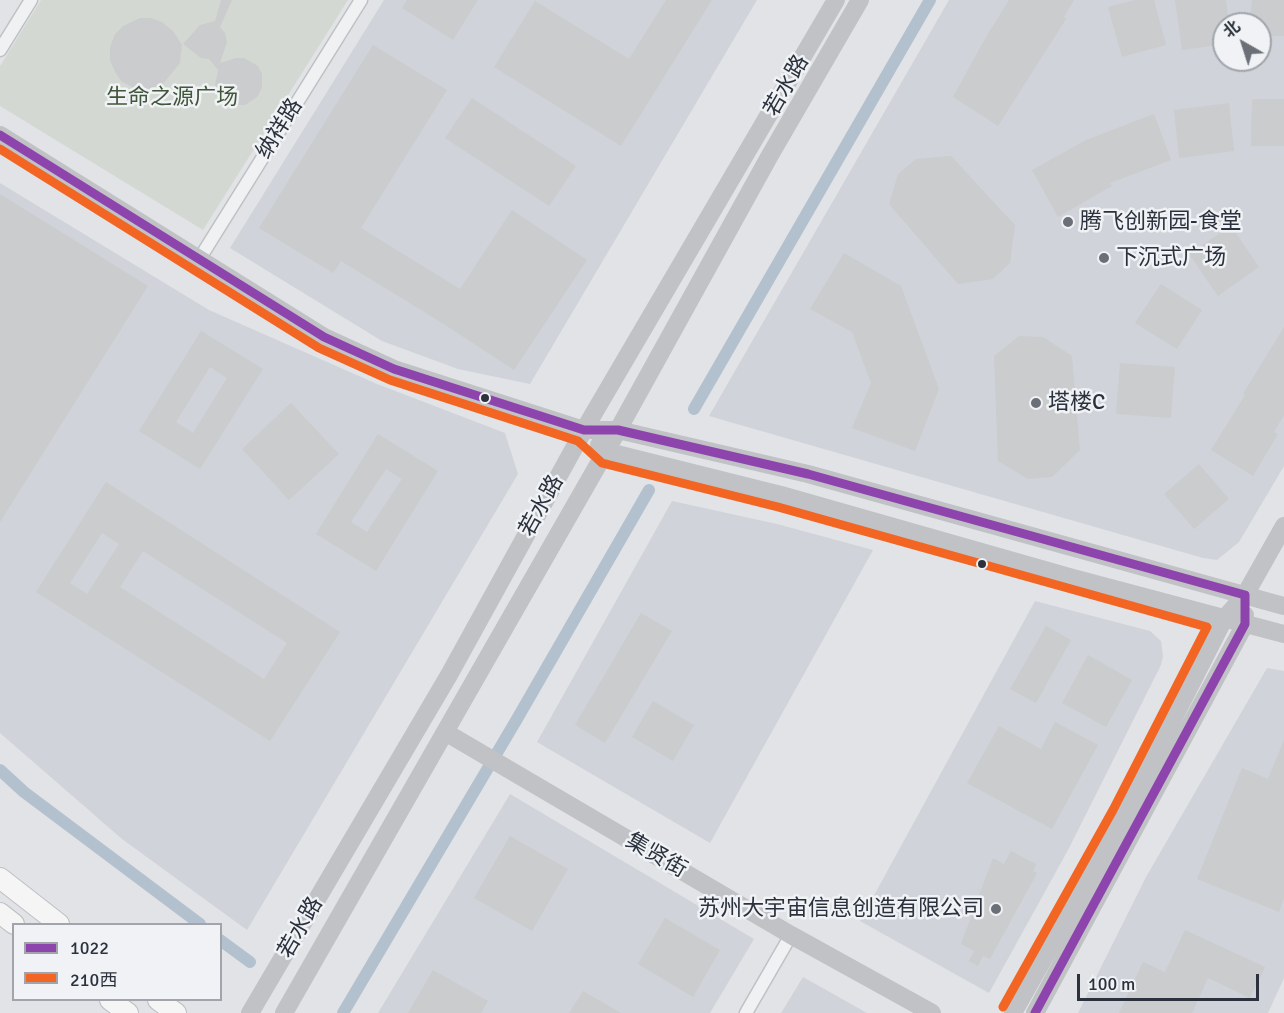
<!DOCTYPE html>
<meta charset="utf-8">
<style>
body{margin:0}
#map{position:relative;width:1284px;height:1013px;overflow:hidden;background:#e1e3e6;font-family:Signika,"Noto Sans SC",sans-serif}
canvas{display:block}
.legend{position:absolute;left:12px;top:923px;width:210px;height:78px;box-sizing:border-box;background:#f0f2f5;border:2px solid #a1a5ab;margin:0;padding:8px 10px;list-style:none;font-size:18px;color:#2b323d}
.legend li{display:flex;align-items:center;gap:12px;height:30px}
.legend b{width:30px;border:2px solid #a1a5ab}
.north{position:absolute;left:1212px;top:12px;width:60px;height:60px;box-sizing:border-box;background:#f0f2f5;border:2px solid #a1a5ab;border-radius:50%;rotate:321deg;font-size:16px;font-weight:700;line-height:24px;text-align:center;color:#2b323d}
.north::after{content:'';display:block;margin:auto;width:21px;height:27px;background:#6b7078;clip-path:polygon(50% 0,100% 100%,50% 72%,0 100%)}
.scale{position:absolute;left:1077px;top:974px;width:182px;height:27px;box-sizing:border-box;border:3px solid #2b323d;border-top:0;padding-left:8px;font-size:18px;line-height:21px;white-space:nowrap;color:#2b323d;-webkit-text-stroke:4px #f0f2f5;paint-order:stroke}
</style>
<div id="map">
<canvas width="1284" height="1013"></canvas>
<ul class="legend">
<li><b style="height:8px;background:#8e44ad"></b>1022</li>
<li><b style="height:8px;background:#f26522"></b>210西</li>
</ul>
<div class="north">北</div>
<div class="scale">100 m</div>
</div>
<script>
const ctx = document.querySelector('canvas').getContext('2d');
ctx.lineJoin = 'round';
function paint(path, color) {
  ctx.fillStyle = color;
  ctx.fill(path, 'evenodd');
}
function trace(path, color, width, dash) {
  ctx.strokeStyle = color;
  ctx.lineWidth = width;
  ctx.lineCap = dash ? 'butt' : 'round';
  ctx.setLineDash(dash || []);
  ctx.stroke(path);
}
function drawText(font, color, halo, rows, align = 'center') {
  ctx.font = font + ' Signika,"Noto Sans SC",sans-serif';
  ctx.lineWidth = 5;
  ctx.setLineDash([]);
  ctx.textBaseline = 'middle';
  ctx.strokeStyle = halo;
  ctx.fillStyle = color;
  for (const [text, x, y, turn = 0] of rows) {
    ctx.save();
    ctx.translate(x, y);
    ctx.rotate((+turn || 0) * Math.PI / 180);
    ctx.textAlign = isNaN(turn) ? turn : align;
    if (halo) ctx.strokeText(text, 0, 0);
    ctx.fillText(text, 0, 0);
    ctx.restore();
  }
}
paint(new Path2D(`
 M384,0H757L530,384L458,369L382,341L230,248Z
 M949,0H1284V466L1239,542L1217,560L1203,558L709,416ZM1224,24H1260V60H1224Z
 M0,183L209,310L377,384L505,433L518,474L247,930L122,839L0,733Z
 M672,501L777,524L873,550L710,843L537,742Z
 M1035,601L1150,631L1161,641L1163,656L1161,665L1068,850L989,993L860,921Z
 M1267,668L1284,671V978L1268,1013H1078L1146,877Z
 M510,794L754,939L710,1013H378Z
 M803,977L867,1013H781Z`), '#d0d3d9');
paint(new Path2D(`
 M41,0H348L203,230L0,106V66Z`), '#d3d9d2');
trace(new Path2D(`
 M694,409L930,0
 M0,770L24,792L200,924
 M220,940L250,962
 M343,1013L517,719L649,490`), '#b3c1ce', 12);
paint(new Path2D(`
 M221,0H232L220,27L225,33L227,42L220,63L236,58H244L258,66L262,74V88L257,97L245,105H233L224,100L215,85L218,70L209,59L201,58L183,44L200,25L215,21Z
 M407,0H478L453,40L402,8Z
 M666,0H712L621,146L494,67L535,1L629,59Z
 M1009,0H1074L1064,17L1066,19L998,126L953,97L986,37Z
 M1135,0H1154L1166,45L1122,57L1108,7Z
 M1175,0H1226L1229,24H1224V44L1182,50Z
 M1252,0H1284V36H1260V24H1250Z
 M140,18H151L162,22L173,31L182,45L180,63L163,84L145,90L134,88L121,81L115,72L110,60V47L115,34L123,26Z
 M373,45L447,90L361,228L460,289L512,210L587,260L514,370L439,321L341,261L333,273L259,228Z
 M472,98L576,166L549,206L445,138Z
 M1252,99H1284V146H1251Z
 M1229,103L1234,151L1179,158L1174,110Z
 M1154,114L1171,160L1110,183L1112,186L1058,217L1032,170L1086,140Z
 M951,156L1015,225L1010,263L993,279L958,284L889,204L898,174L916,159Z
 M0,194L148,286L0,522Z
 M1231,226L1259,267L1218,296L1189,254Z
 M844,253L901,286L939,389L915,451L852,428L871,383L852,332L810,309Z
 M1161,284L1202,310L1177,349L1135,323Z
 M1284,327V415L1274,432L1278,434L1253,476L1211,450L1245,395L1243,394Z
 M201,331L263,369L200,469L139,431ZM210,367L227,378L193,433L176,422Z
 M1019,336L1043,337L1072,356L1080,450L1052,477L1028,479L998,461L994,356Z
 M1120,363L1175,367L1171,418L1116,414Z
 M291,403L339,454L289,500L242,449Z
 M378,434L438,471L376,571L316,534ZM386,469L402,479L367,532L351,522Z
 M1199,464L1229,499L1194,529L1164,494Z
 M106,482L340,632L270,741L36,592ZM102,533L119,544L87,594L70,583ZM143,551L287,643L264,679L120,587Z
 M641,613L672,631L605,743L575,725Z
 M1046,626L1071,640L1036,703L1010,689Z
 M1088,655L1132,680L1106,727L1062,703Z
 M653,701L694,725L673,761L632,737Z
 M1055,722L1098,745L1052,829L967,783L999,726L1041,749Z
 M1284,740V898L1279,912L1197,879L1242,768L1268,779Z
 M510,836L568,869L532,931L474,898Z
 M1011,851L1036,864L1033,871L1037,873L990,959L983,956L978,966L969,961L974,951L961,944L993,858L1004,864Z
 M665,918L720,950L693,997L638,964Z
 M1185,930L1265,967L1250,998L1208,978L1192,1013H1119L1143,962L1165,972Z
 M433,970L488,1001L481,1013H408Z
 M583,991L621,1013H569Z`), '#caccce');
const street = new Path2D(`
 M0,50L31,0
 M200,258L361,0
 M746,1013L791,935`);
const primary = new Path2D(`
 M0,878L59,924
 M0,913L14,924
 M110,1000L128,1013
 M158,1000L176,1013`);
trace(street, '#c0c1c4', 15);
trace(primary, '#bec0c3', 22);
trace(street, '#f0f1f3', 12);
trace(new Path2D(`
 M0,135L324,337L394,369L584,430H618L808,474L1284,606
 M599,445L605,451L781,495L1069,577L1284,634
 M445,732L791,935L932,1013
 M250,1013L449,675L584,430L836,0
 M284,1013L618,430L769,157L860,0
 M1013,1013L1124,816L1224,619L1245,595L1284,526
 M1035,1013L1245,624V615`), '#c0c2c5', 18);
trace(primary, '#f5f5f6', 20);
trace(new Path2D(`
 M0,135L324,337L394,369L584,430H618L808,474L1245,595V624L1035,1013`), '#8e44ad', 9);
trace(new Path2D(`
 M0,149L319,348L390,380L578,441L602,463L778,507L1207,627L1113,810L1003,1007`), '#f26522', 9);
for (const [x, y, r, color] of [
 [1068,222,6,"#6b7078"],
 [1104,258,6,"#6b7078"],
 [485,398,5,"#2b323d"],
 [1036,403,6,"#6b7078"],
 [982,564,5,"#2b323d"],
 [996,909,6,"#6b7078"]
]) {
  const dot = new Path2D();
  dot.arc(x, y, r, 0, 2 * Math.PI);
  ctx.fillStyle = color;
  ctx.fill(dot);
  trace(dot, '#f0f2f5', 2);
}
drawText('22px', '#2b323d', '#f0f2f5', [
 ["若水路",787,86,-60],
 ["纳祥路",280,129,-58],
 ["若水路",542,506,-61],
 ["集贤街",656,856,30],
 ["若水路",301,928,-60]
]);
drawText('22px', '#41573a', '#f0f2f5', [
 ["生命之源广场",172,98]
]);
drawText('22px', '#2b323d', '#f0f2f5', [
 ["腾飞创新园-食堂",1080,222],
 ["下沉式广场",1116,258],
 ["塔楼C",1048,403],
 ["苏州大宇宙信息创造有限公司",984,909,"right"]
], 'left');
</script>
